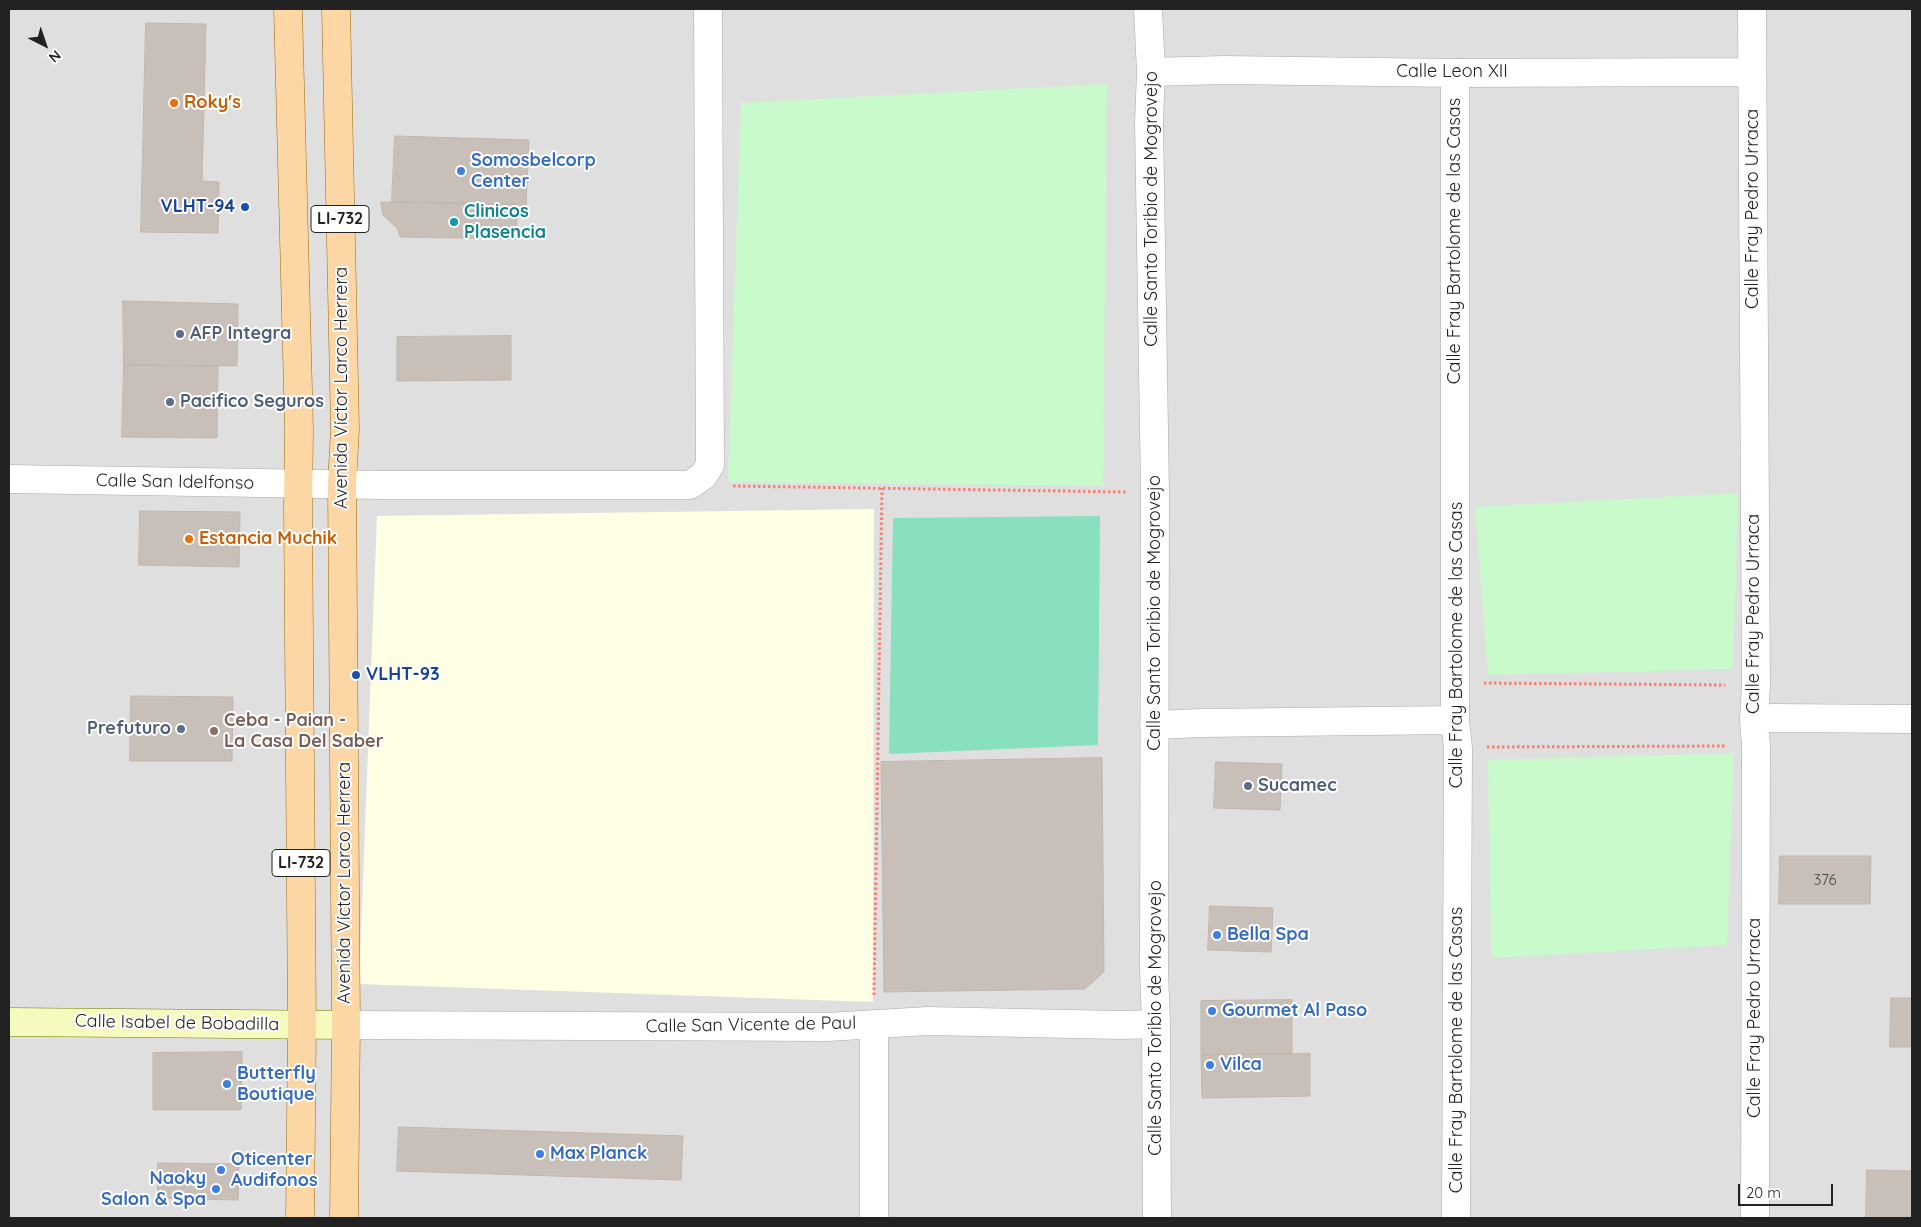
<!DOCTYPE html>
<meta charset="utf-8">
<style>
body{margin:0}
#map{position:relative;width:1921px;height:1227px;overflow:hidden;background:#f2efe9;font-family:Quicksand,sans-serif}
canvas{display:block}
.frame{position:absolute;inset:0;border:10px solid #222;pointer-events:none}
.north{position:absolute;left:20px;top:20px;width:50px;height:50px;-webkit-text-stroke:4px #fff;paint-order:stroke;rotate:139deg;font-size:14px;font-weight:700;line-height:20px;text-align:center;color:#222}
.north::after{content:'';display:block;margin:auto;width:18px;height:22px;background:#222;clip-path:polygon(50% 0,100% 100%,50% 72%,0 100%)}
.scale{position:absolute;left:1738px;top:1184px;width:95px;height:22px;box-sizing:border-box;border:2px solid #222;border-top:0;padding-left:6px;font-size:15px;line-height:18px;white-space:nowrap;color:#222;-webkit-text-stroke:4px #fff;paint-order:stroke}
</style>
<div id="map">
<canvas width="1921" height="1227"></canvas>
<div class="frame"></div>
<div class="north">N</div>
<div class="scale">20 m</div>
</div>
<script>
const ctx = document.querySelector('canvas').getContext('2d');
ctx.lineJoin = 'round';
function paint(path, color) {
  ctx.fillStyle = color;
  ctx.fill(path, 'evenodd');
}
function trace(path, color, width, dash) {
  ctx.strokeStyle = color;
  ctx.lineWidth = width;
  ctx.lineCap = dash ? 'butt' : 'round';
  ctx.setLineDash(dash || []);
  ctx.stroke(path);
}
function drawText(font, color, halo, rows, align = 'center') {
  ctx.font = font + ' Quicksand,sans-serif';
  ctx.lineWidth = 4;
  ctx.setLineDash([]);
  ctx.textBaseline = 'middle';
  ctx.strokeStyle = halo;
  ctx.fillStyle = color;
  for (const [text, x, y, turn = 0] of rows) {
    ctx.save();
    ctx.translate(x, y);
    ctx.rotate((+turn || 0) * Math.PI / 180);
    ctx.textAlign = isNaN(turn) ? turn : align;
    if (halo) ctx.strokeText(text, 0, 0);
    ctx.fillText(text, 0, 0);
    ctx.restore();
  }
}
paint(new Path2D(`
 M9,9H1912V1218H9Z`), '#e0dfdf');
paint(new Path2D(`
 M874,509L873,1002L359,984L377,516Z`), '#ffffe5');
paint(new Path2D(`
 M1107,84L1103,486L728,482L741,103Z
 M1738,493L1733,669L1488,675L1475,507Z
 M1734,753L1727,945L1491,958L1488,760Z`), '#c8facc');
paint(new Path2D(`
 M1100,516L1098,745L889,754L893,518Z`), '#88e0be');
const building = new Path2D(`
 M146,23L206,24L202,181L219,182L218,233L141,232Z
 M395,136L529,140L526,208L517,204L392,202Z
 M381,202L517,204V239L400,237L398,229L383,215Z
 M123,301L238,304L237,366L124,365Z
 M511,336V380L397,381V337Z
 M124,365L218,366L217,438L122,437Z
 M140,511L240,512L239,567L139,565Z
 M131,696L233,697L232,761H130Z
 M1102,758L1104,972L1085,989L884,992L881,762Z
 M1216,762L1282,764L1280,810L1214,808Z
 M1780,856H1871L1870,904H1779Z
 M1210,906L1273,908L1271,952L1208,950Z
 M1891,998H1912V1047H1890Z
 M1292,1000V1054L1201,1055V1001Z
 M242,1052L241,1110H153V1053Z
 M1310,1054V1096L1202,1098L1201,1055Z
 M399,1127L683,1136L681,1180L397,1171Z
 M158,1163L239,1164L238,1200L158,1198Z
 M1867,1170L1912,1171V1218H1866Z`);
paint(building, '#c7bfb8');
trace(building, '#c4b6ab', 1);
const street = new Path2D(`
 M1148,9L1151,72L1149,122L1155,492L1154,970L1156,1024L1157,1218
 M1752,9L1756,685L1754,719L1756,746L1755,1218
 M1151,72L1224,70L1455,73L1752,72
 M1455,73V720L1458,748L1456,1218
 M9,479L384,485H690L703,476L710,465L708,9
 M1754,719L1774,718L1912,719
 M1154,725L1202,723L1455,720
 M874,1024V1218
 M346,1025L827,1027L928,1021L1120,1025L1156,1024`);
const secondary = new Path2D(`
 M9,1022L346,1025`);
const primary = new Path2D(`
 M288,9L299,428L298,509L302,1025L300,1218
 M336,9L345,429L342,484L346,1025L344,1218`);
trace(street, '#a9a9a9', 29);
trace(secondary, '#707d05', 29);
trace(primary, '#a06b00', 29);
trace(new Path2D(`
 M733,486L1127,492
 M1484,683L1725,685
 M1487,747L1726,746
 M874,995L882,488`), '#fa8072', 3, [2.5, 2.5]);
trace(street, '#fff', 28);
trace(secondary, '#f7fabf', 28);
trace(primary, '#fcd6a4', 28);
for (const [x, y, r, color] of [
 [174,103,5,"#e8710a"],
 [461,171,5,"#3f7fe0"],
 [245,207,5,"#1a4fb4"],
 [454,222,5,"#0f9aa8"],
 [180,334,5,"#5c6f8a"],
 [170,402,5,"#5c6f8a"],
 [189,539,5,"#e8710a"],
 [356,675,5,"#1a4fb4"],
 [181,729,5,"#5c6f8a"],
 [214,731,5,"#8d6e63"],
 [1248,786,5,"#5c6f8a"],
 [1217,935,5,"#3f7fe0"],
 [1212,1011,5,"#3f7fe0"],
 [1210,1065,5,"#3f7fe0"],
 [227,1084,5,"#3f7fe0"],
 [540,1154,5,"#3f7fe0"],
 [221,1170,5,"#3f7fe0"],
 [216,1189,5,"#3f7fe0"]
]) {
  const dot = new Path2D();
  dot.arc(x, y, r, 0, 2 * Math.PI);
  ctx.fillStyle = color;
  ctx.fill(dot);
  trace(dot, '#fff', 2);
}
drawText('15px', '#4b4948', null, [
 ["376",1825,880]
]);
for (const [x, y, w] of [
 [340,219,58],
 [301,863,58]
]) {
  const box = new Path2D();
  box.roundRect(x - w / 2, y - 13.5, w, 27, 4);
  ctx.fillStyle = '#fff';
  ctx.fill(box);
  trace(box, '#222', 1);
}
drawText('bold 16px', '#222', null, [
 ["LI-732",340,219],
 ["LI-732",301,863]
]);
drawText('18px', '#222', '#fff', [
 ["Calle Leon XII",1452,72],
 ["Calle Santo Toribio de Mogrovejo",1152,209,-90],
 ["Calle Fray Pedro Urraca",1753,209,-90],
 ["Calle Fray Bartolome de las Casas",1455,241,-90],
 ["Avenida Víctor Larco Herrera",342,388,-90],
 ["Calle San Idelfonso",175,482,1],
 ["Calle Santo Toribio de Mogrovejo",1155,613,-90],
 ["Calle Fray Pedro Urraca",1754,614,-90],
 ["Calle Fray Bartolome de las Casas",1457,645,-90],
 ["Avenida Víctor Larco Herrera",345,883,-90],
 ["Calle Santo Toribio de Mogrovejo",1156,1018,-90],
 ["Calle Fray Pedro Urraca",1755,1018,-90],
 ["Calle Isabel de Bobadilla",177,1023,1],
 ["Calle San Vicente de Paul",751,1025,-1],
 ["Calle Fray Bartolome de las Casas",1457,1050,-90]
]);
drawText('bold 18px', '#c56008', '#fff', [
 ["Roky's",184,103],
 ["Estancia Muchik",199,539]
], 'left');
drawText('bold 18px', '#366cbe', '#fff', [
 ["Somosbelcorp",471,161],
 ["Center",471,182],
 ["Bella Spa",1227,935],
 ["Gourmet Al Paso",1222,1011],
 ["Vilca",1220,1065],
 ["Butterfly",237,1074],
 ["Boutique",237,1095],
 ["Max Planck",550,1154],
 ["Oticenter",231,1160],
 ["Audifonos",231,1181],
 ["Naoky",206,1179,"right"],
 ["Salon & Spa",206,1200,"right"]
], 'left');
drawText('bold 18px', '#164399', '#fff', [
 ["VLHT-94",235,207],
 ["VLHT-93",366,675,"left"]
], 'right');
drawText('bold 18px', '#0d838f', '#fff', [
 ["Clinicos",464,212],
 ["Plasencia",464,233]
], 'left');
drawText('bold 18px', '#4e5e75', '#fff', [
 ["AFP Integra",190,334],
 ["Pacifico Seguros",180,402],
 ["Prefuturo",171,729,"right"],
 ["Sucamec",1258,786]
], 'left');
drawText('bold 18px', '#785e54', '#fff', [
 ["Ceba - Paian -",224,721],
 ["La Casa Del Saber",224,742]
], 'left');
</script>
